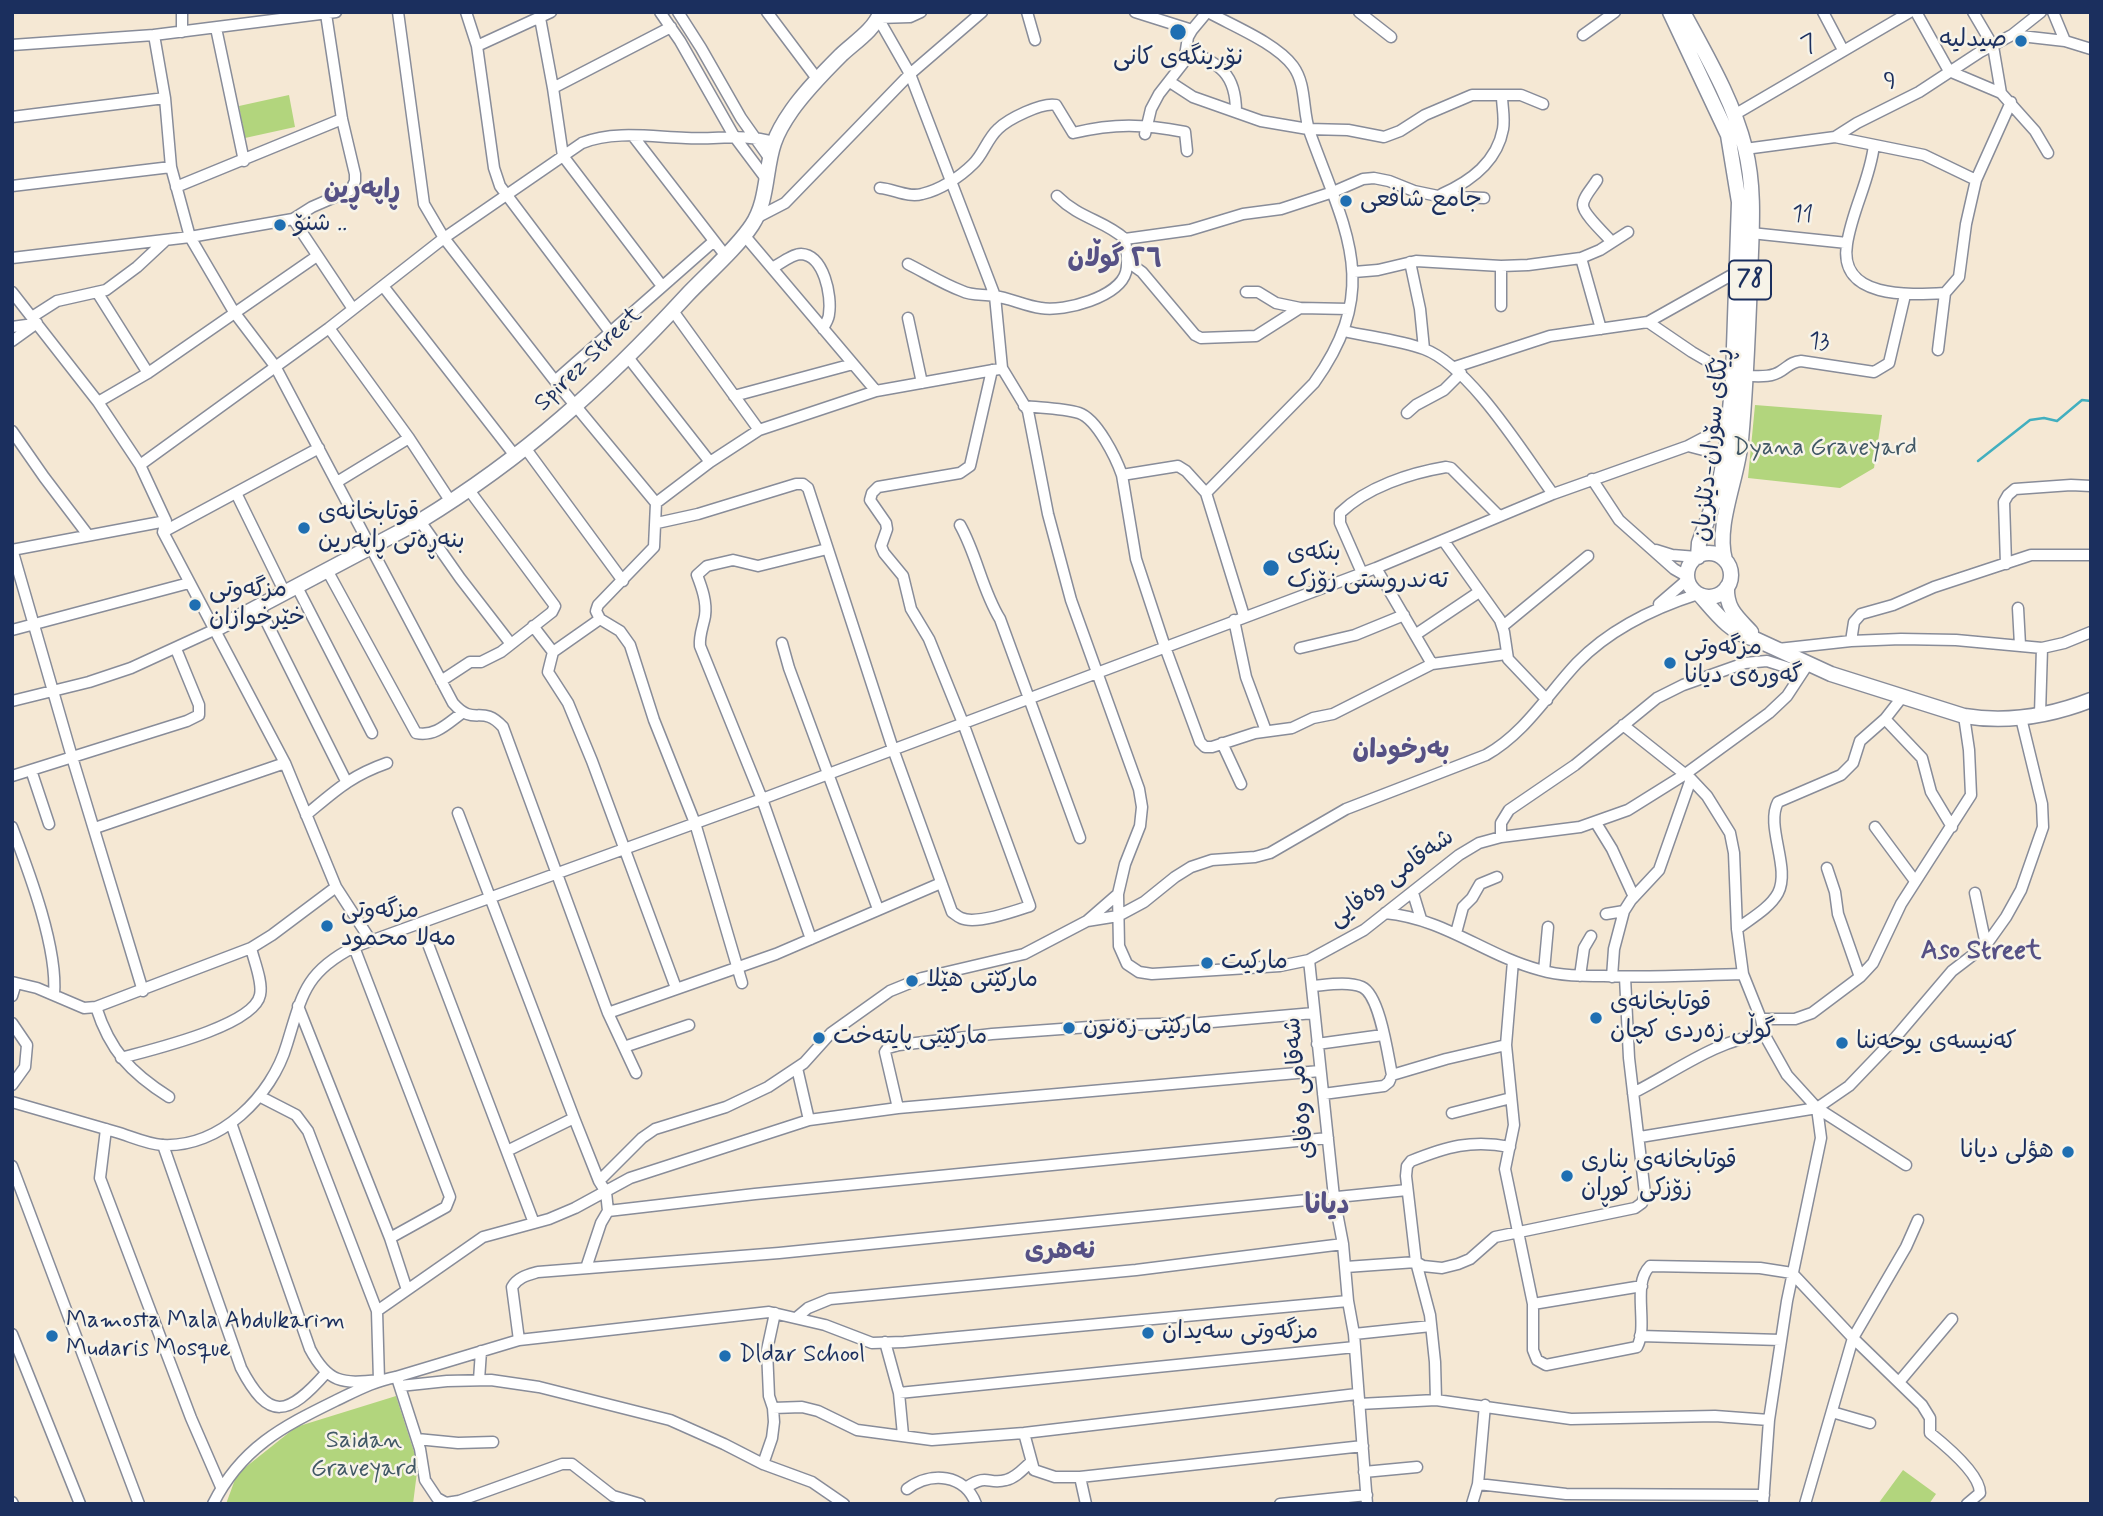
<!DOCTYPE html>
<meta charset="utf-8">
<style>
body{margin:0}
#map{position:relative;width:2103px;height:1516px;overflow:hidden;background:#f5e8d4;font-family:Mynerve,sans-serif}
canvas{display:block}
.frame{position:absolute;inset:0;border:14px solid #1b2f5e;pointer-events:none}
</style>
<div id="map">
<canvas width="2103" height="1516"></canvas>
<div class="frame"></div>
</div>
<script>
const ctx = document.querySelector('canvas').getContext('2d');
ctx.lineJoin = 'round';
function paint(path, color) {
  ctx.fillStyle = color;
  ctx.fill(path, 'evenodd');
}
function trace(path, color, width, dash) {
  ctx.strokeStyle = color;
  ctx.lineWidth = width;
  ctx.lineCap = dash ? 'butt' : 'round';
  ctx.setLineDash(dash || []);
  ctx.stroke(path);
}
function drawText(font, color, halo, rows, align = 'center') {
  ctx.font = font + ' Mynerve,"Playpen Sans Arabic",sans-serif';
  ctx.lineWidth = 5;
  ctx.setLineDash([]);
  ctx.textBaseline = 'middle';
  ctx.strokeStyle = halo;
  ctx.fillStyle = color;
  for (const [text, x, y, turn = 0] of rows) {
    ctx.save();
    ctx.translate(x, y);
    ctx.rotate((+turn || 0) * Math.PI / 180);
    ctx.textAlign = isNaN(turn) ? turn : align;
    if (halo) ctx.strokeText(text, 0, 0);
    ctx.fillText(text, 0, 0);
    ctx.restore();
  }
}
paint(new Path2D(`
 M289,95L295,127L245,138L239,106Z
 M1755,405L1882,415L1874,468L1840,488L1748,478Z
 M396,1396L418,1464L413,1504H226L237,1474L296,1427Z
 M1903,1470L1936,1494L1929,1504H1878Z`), '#b2d57d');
trace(new Path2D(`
 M1978,461L2030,420L2044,418L2057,421L2082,400L2091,401`), '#42afbf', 2.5);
const minor = new Path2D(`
 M398,12L424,204L444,238L555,381L656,503
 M466,12L477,46L494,168L500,186L610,332
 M660,12L680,41L734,136L767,180
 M678,12L701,48L741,118L770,159
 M767,12L818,80
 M921,12L910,17L878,18L910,74L995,296L1002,368L1028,411L1048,514L1071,600L1139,789L1142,807L1140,826L1125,864L1118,894L1119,946L1127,964L1139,972L1152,974L1280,966L1309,960L1364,930L1459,855L1479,843L1501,837L1580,827L1628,810L1684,775L1769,713L1787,696L1808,664
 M1027,12L1035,40
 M1135,12L1192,30
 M1208,12C1233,26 1276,43 1293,66C1307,85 1302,111 1310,133C1345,230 1383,287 1314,383L1206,493L1244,616
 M1359,12L1391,37
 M1823,12L1843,50
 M1916,12L1949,71L2001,93
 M1973,12L1993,46L2001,93L2035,131L2048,153
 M2053,12L2065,41
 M540,18L553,88L563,156L662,286
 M216,28L244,161
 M182,32V12
 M154,35L165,98L171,167L190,237L234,312L275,366L453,703C475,728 481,703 503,727L608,1013L636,1073
 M1583,35L1615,12
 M2012,35L2065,41L2091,49
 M12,45L154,35L336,12
 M477,46L551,12
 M1187,49C1220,65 1236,73 1236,112
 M1170,82L1193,97L1261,121L1308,129L1348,130L1384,137L1400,131L1425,115L1472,95H1521L1543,104
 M553,88L671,27
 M1734,115L1910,12
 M12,117L165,98
 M1145,134L1151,109L1159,94L1184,62L1188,37L1192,30L1207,12
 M633,136L725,255
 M1835,137L1924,155L1976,180
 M1874,145C1870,180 1852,210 1847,244C1838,299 1909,295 1945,293L1959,277L1966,224L1976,180L2011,102
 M1745,149L1835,137L1857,123L1919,92L1980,52L2012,35L2041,12
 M1597,180C1593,187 1583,197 1583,205C1583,214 1606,235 1612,242
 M12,186L171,167
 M176,187L342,119
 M880,188C894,189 908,198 922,194C940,190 960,177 973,164C983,155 987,139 998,129C1008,119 1042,102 1056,105L1073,133C1115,123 1143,124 1185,132L1187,151
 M1442,194C1471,181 1497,162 1503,129C1505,118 1502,106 1502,96
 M756,218L785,203L910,74L982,12
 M293,219L353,309
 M1751,233L1847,243
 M744,235L876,391
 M1125,239L1190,230L1243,214L1281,209L1333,192L1363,179L1374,178L1389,181L1414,191L1438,196L1484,198
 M12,258L190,237L293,219L312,207L351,190L355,181V174L342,119L326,14
 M1581,258L1601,329
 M1128,262L1142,272L1195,335L1201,338L1256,336L1300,308L1349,309
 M1410,262L1420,309L1424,349
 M908,264C926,273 943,284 962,291C972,296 983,294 994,296C1010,298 1025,306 1041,308C1065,312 1119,297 1126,272C1129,261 1126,250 1125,239C1104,220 1080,219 1057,196
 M772,268C780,264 792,254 801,254C824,255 832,296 829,314C829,319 825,324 823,329
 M1354,272L1378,270L1416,261L1501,266L1528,265L1581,258L1600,250L1628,232
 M383,286L516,457
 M12,292L98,402L140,465L166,521L163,532L285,763L336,887L371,941
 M97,292L148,373
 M1246,292H1258L1276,303L1300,308
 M1501,306V266
 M673,311L759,430
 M32,317L57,301L106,290L137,267L166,240
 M908,318L922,383
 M1648,322L1692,352L1733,376
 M12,327L34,324
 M329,328L409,438L451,502
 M1344,331C1370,337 1399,340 1424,349C1470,366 1523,453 1553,494
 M12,341L37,323
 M1938,350L1945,293
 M627,356L710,462
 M1455,367L1550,336L1648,322L1737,272
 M1746,376C1757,376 1771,378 1781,371C1789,366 1791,362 1801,361L1874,372L1889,363L1905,295
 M555,381L714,241
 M734,396L853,364
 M98,402L148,373L317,256
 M1024,406C1041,408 1063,408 1079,413C1097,419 1116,458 1122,475L1136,559L1165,647L1200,742L1205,747H1212L1255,733L1292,728L1313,718L1333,714L1432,664L1506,654
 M1407,413L1416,405L1444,390L1461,373
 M12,431L44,477L88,535
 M1688,446L1711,452L1725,459
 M526,449L623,581
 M140,465L329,328L444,238L582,143C614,130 653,137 686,138C718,140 742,133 774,142
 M1122,475L1178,466L1186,471L1206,493
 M1592,479L1619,520L1674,569L1688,577
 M337,482L409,438
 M236,493L285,593
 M420,521L460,578L511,644
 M657,523L698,514L796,484H803L808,488L893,749L952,912C955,914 958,917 961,918C976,925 1015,911 1030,906L963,723L929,639L911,609L903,576L884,553L881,546L887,529L886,523L870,500L872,493L878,487L960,473L970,466L992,370
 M960,525C977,555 982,590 1000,619L1080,838
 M163,532L319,448
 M1443,540L1500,620L1504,632L1508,659L1547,700
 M12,549L72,757L143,991
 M12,550L166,521
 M1656,550L1672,555L1697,557
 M2006,564L2004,502L2008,495L2015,489L2071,485L2091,486
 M1376,568L1432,664
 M327,570L416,733C435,737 447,724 462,713
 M1362,573L1340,523V513C1367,487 1410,473 1446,467L1451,468L1499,516
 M297,587L372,733
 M1659,604L1688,579
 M259,607L346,781
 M2018,608L2020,645
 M600,619L553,652L548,672L568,703L592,761L676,988
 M1234,620L1246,677L1266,731
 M533,626L553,652
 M1503,626L1588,556
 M12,630L189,583
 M1415,635L1479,592
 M1851,641L1854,622L1861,614L1893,605L1934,587L2031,555H2091
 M782,643L789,668L878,909
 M1300,648L1355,635L1404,615
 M1778,649L1851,641L1901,639L1956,640L2042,648L2064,643L2091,632
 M441,681L470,662H481L501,652L552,612L555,606L469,490
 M12,701L89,682L131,668L216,629
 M2040,714L2042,648
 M1885,719L1922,758L1931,792L1952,827
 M1623,725L1691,779L1707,796L1730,833L1734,853L1737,929L1743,974L1761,1019L1764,1034L1787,1075L1817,1108L1906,1165
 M1222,743L1241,784
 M31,770L49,824
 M12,776L187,721L199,715V705L176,649
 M458,813L574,1118L599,1181L606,1192L608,1211L601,1223L586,1268
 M306,815C335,791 350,776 387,763
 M1596,823L1612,849L1634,897
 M12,827C29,872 58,948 54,995
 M1875,827L1915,881
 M95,828L285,763
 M1501,837V823L1509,810L1575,765L1657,698L1683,685L1745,663L1767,661L1792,669L1798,667L1805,662
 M1827,868L1835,892L1838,914L1860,977
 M1413,893L1421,919
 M1975,893L1986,945
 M1385,913C1446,919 1484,955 1540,970C1561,976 1582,976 1604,976C1650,978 1696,975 1743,974
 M1606,914L1624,911
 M1087,921L1118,916L1144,902L1175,877L1191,867L1212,860L1255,857L1270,853L1346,809L1486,755C1525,733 1547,695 1577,663C1610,629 1654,608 1698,594
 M420,923L534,1223
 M1737,929C1750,919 1770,908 1778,893C1791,868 1765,826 1778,802L1841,775L1853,763L1860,741L1885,719L1903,696
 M1456,933L1463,907L1472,898L1480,884L1497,877
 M811,939L762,799L700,646C699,635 703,627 705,616C707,602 702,588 697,575L707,566L733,560L758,566L827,549
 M354,947L450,1197L446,1207L390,1238
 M1309,960L1334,1197L1343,1244L1348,1301L1354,1334L1367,1504
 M1513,961L1506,1045L1514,1125L1505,1169L1533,1304V1350L1537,1360L1546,1365L1637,1347C1649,1325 1631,1285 1650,1266L1760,1268L1792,1273L1853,1338L1922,1405L1930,1418V1433C1945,1445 1980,1474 1980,1493L1967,1504
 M1544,971L1548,927
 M1580,976L1584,948L1591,936
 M1612,977L1614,949L1624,911L1631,900L1659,870L1691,779
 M12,982L37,988L84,1008L96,1007L251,948L272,935L336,887
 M742,983L695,823L654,720L630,645L620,631L600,619L596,611L598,605L654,547L656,503L710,462L759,430L876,391L999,369
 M1312,986C1326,985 1348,981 1362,987C1380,995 1388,1056 1392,1075L1389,1082L1384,1086L1323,1094
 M12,996L16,983
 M298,1006L390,1238L407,1290
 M96,1007C110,1051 131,1073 169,1097
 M608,1013L776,954L941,883
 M1761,1019H1795L1812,1013L1860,977L1873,963L1901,904L1971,795L1969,750L1964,716
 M12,1023L27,1045L25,1067L12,1085
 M1317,1044L1383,1035
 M624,1047L689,1025
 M121,1058C150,1050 254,1026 260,995C263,982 254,961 251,948
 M797,1068L809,1120
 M1392,1075L1446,1059L1506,1045
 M1633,1093C1675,1072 1716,1040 1764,1034
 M12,1102C47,1112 81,1122 116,1132C130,1136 147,1144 162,1145C220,1148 272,1096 287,1044C302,995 305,972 354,947L762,799L1376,568L1553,494L1688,446L1728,425
 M898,1108L885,1052L888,1048L899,1045L992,1034L1117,1025L1200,1023L1314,1013
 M1452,1113L1511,1098
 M231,1123L310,1349C328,1383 342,1384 379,1380L377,1311L308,1131L296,1115L259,1096
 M106,1129L100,1178L191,1418L221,1487
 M1640,1137L1817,1108L1849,1086L1895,1038L1952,971L1986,945L2006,917L2021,890L2043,827L2042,804L2021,718
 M163,1145L241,1368C269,1422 288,1416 326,1373
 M507,1151L574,1118
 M12,1166L139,1504
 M599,1181L642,1138L655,1129L726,1107L768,1087L804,1063L831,1033L890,991L922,978L1024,954L1087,921L1118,894
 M608,1211L755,1194L1328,1138
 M1346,1267L1416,1262L1423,1266L1442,1268L1458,1264L1470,1259L1495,1237L1635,1208L1642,1203L1645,1194L1629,1058L1625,977
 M1533,1304L1642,1286
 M377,1311L483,1237L549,1219L575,1208L630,1178L809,1120L898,1108L1320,1071
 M796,1318L808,1308L830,1299L1136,1270L1343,1244
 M12,1334L80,1504
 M1354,1334L1431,1326
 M1640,1336L1781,1340
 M519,1340L512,1287C518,1277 528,1275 538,1272L779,1253L1407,1190
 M885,1342L899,1393L903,1435
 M479,1380L481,1351
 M398,1381L420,1449L425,1480L437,1498L446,1503L459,1501L562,1464H572L613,1496L640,1504
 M1899,1382L1952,1319
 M400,1386L447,1381L491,1380L539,1387L670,1420L724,1444L763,1464L812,1482L844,1504
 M899,1393L1355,1347
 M1436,1400L1435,1362L1430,1315L1416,1262L1406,1176L1407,1166L1411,1161C1446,1147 1472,1139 1510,1147
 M1359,1404L1436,1400L1571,1419L1715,1416L1769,1420
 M773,1408L802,1407L818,1411L857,1430L932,1440L1024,1433L1357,1394
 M1832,1412L1870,1423
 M1024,1433L1034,1470L1055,1477H1080L1363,1446
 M417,1439L458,1443L493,1442
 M763,1464L772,1438L774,1422L773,1408L769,1396L767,1350L775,1313
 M1364,1472L1417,1467
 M1080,1477L1086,1504
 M1478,1484L1566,1494L1764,1495
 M967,1487C988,1473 988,1485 1006,1480C1016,1478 1024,1468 1031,1462
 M907,1489C931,1471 965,1474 976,1504
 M12,1502L13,1504
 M213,1504C241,1448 282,1427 335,1401C356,1391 374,1381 396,1377L519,1340L769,1312L825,1325L872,1343L904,1342L1348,1301
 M1280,1504L1367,1495
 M1472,1504L1478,1484L1485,1405
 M1763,1504L1769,1420L1787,1301L1821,1138L1817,1108
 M1805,1504L1853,1338L1906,1247L1918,1220`);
const major = new Path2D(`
 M1670,12L1728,135L1739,202L1733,376L1727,443L1718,491L1699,543L1698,557
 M1683,12C1706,55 1733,100 1745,148C1756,191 1751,237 1750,280C1748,334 1746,387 1741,440C1738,478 1715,525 1725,560
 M1687 575a22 22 0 1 1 44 0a22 22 0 1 1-44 0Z
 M1727,587C1726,609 1737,617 1751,632
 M1700,595C1715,612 1731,634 1755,639L1831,674L1964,716C2007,723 2050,716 2091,700
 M216,629L420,521C525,457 604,385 687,295C707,274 737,248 752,225C768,201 765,169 774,143C778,131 785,120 792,110C806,90 824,72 841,55C856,41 873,31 881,12`);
trace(minor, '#888c99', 13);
trace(major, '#888c99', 17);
trace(minor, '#fff', 10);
trace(major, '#fff', 14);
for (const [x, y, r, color] of [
 [1178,32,9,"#1f6fb2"],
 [2021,41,7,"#1f6fb2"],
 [1346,201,7,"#1f6fb2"],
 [280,225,7,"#1f6fb2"],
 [304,528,7,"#1f6fb2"],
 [1271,568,9,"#1f6fb2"],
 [195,605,7,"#1f6fb2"],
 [1670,663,7,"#1f6fb2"],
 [327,926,7,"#1f6fb2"],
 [1207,963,7,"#1f6fb2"],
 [912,981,7,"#1f6fb2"],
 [1596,1018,7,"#1f6fb2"],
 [1069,1028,7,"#1f6fb2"],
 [819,1038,7,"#1f6fb2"],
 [1842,1043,7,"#1f6fb2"],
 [2068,1152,7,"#1f6fb2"],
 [1567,1176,7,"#1f6fb2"],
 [1148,1333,7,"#1f6fb2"],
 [52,1336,7,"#1f6fb2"],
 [725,1356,7,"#1f6fb2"]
]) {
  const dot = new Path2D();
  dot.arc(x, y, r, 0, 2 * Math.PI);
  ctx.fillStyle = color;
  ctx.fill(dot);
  trace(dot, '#f7f3e8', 2.5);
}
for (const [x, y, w] of [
 [1750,280,42]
]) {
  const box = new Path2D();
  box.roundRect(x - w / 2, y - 19.5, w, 39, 5);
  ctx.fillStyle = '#f7f3e8';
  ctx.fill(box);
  trace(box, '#1b2f5e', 2);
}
drawText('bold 23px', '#1b2f5e', null, [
 ["78",1750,280]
]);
drawText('24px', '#1b2f5e', '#f7f3e8', [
 ["صیدلیە",2007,41,"right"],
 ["نۆرینگەی کانی",1178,59,"center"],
 ["جامع شافعی",1360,201],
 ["شنۆ ..",294,225],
 ["قوتابخانەی",318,514],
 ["بنەڕەتی ڕاپەرین",318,542],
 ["بنکەی",1287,554],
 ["تەندروستی زۆزک",1287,582],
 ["مزگەوتی",209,591],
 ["خێرخوازان",209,619],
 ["مزگەوتی",1684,649],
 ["گەورەی دیانا",1684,677],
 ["مزگه‌وتی",341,912],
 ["مه‌لا محمود",341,940],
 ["ماركيت",1221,963],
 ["مارکێتی هێلا",926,981],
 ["قوتابخانەی",1610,1004],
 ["گوڵی زەردی کچان",1610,1032],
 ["مارکێتی زەنون",1083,1028],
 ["مارکێتی پایتەخت",833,1038],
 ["کەنیسەی یوحەننا",1856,1043],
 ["هؤلى ديانا",2054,1152,"right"],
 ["قوتابخانەی بناری",1581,1162],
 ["زۆزکی کوڕان",1581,1190],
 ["Mamosta Mala Abdulkarim",66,1322],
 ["Mudaris Mosque",66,1350],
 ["مزگەوتی سەیدان",1162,1333],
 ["Dldar School",739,1356]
], 'left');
drawText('24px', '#1b2f5e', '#f7f3e8', [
 ["7",1811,45,-31],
 ["9",1892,82,-27],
 ["11",1802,216,7],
 ["13",1819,343,6],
 ["Spirez Street",589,360,-44],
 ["ڕێگای سۆران-دێلزیان",1713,445,-84],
 ["شەقامی وەفایی",1392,879,-36],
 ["شەقامی وەفای",1301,1088,-96]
]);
drawText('24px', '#415866', '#f7f3e8', [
 ["Dyana Graveyard",1825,449],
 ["Saidan",364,1442],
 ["Graveyard",364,1470]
]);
drawText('bold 26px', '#565185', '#f7f3e8', [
 ["ڕاپەڕین",362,192],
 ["٢٦ گوڵان",1115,261],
 ["بەرخودان",1401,752],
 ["Aso Street",1981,953],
 ["نەھری",1060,1253]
]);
drawText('bold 28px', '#565185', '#f7f3e8', [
 ["دیانا",1327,1207]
]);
</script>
